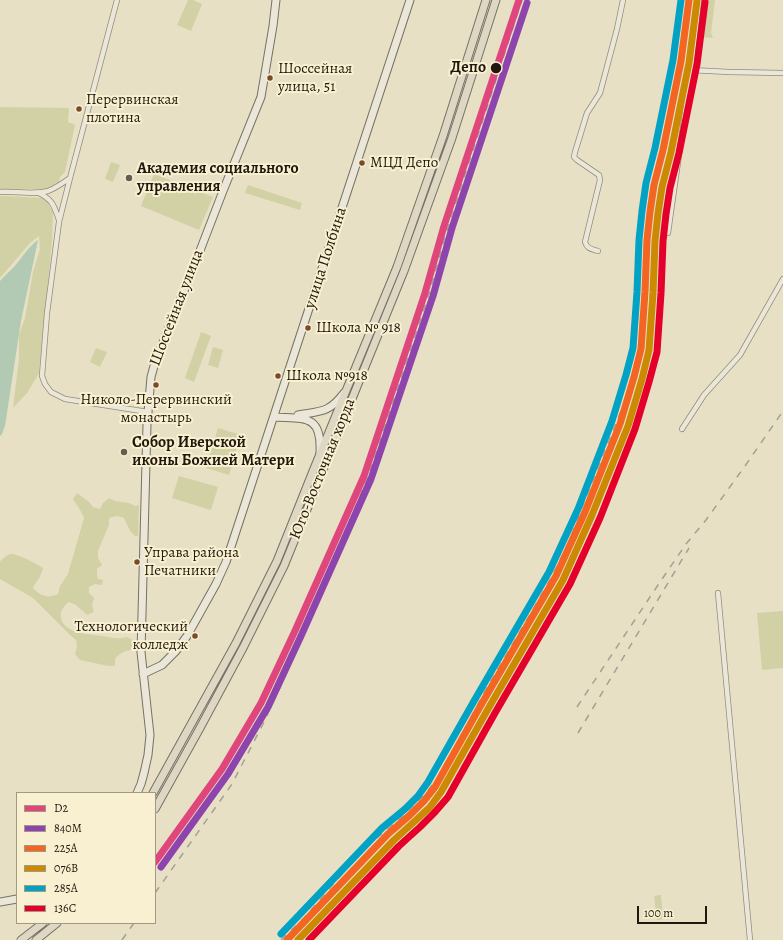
<!DOCTYPE html>
<meta charset="utf-8">
<style>
body{margin:0}
#map{position:relative;width:783px;height:940px;overflow:hidden;background:#e7e0c4;font-family:Alegreya,serif}
canvas{display:block}
.legend{position:absolute;left:16px;top:792px;width:140px;height:132px;box-sizing:border-box;background:#f8f0d0;border:1px solid #a29982;margin:0;padding:5px 7px;list-style:none;font-size:12px;color:#20170e}
.legend li{display:flex;align-items:center;gap:8px;height:20px}
.legend b{width:20px;border:1px solid #a29982}
.scale{position:absolute;left:637px;top:906px;width:70px;height:18px;box-sizing:border-box;border:2px solid #20170e;border-top:0;padding-left:5px;font-size:12px;line-height:14px;white-space:nowrap;color:#20170e;-webkit-text-stroke:3px #f8f0d0;paint-order:stroke}
</style>
<div id="map">
<canvas width="783" height="940"></canvas>
<ul class="legend">
<li><b style="height:5px;background:#df477c"></b>D2</li>
<li><b style="height:5px;background:#8e44ad"></b>840М</li>
<li><b style="height:5px;background:#f26522"></b>225А</li>
<li><b style="height:5px;background:#cc8903"></b>076В</li>
<li><b style="height:5px;background:#02a2c4"></b>285А</li>
<li><b style="height:5px;background:#e4002b"></b>136С</li>
</ul>
<div class="scale">100 m</div>
</div>
<script>
const ctx = document.querySelector('canvas').getContext('2d');
ctx.lineJoin = 'round';
function paint(path, color) {
  ctx.fillStyle = color;
  ctx.fill(path, 'evenodd');
}
function trace(path, color, width, dash) {
  ctx.strokeStyle = color;
  ctx.lineWidth = width;
  ctx.lineCap = dash ? 'butt' : 'round';
  ctx.setLineDash(dash || []);
  ctx.stroke(path);
}
function drawText(font, color, halo, rows, align = 'center') {
  ctx.font = font + ' Alegreya,serif';
  ctx.lineWidth = 4;
  ctx.setLineDash([]);
  ctx.textBaseline = 'middle';
  ctx.strokeStyle = halo;
  ctx.fillStyle = color;
  for (const [text, x, y, turn = 0] of rows) {
    ctx.save();
    ctx.translate(x, y);
    ctx.rotate((+turn || 0) * Math.PI / 180);
    ctx.textAlign = isNaN(turn) ? turn : align;
    if (halo) ctx.strokeText(text, 0, 0);
    ctx.fillText(text, 0, 0);
    ctx.restore();
  }
}
paint(new Path2D(`
 M188,0H193L202,4L191,31L177,25Z
 M701,0H715L711,33L713,38L697,37Z
 M0,107L69,108L68,122L75,125L65,172L60,177L59,182L47,189H0Z
 M111,162L120,165L113,182L105,179Z
 M154,174L213,197L199,230L141,206Z
 M248,185L302,203L300,210L245,193Z
 M0,196H4L45,198L53,212L52,241L39,373L27,393L13,408L19,358V335L25,318L33,272L40,249L39,236L30,243L0,278Z
 M201,332L211,336L194,382L185,378Z
 M213,347L223,350L218,368L208,365Z
 M96,348L107,352L100,367L90,362Z
 M218,428L241,435L229,475L206,468Z
 M179,476L218,487L211,510L172,498Z
 M77,493L89,502L93,507L100,509L103,503L109,498L115,501L129,503L135,506L139,505L138,536H135L130,531L124,518L117,516L109,518V525L106,532L98,551V558L102,565L97,569V576L98,579L103,580V582L101,585L95,584L89,587V593L94,598L92,605L94,612L87,615L76,605L69,602C64,606 60,610 61,618C64,634 90,634 102,636C112,637 116,640 127,637L133,640L131,650C124,651 120,653 115,659V666H108L80,660L75,654L77,647L76,640L71,636L33,598L0,579C0,574 0,567 0,562C2,559 7,555 10,554C17,553 37,564 43,568C41,577 37,580 33,588C41,596 47,599 58,594L60,586L68,574L84,518C81,510 77,506 73,499Z
 M783,611V668L762,670L757,613Z
 M661,895L663,919L657,920L654,896Z`), '#d1d1a5');
paint(new Path2D(`
 M38,240L21,321L5,426L2,434L0,436V281C4,276 9,272 13,268C22,258 28,247 38,240Z`), '#b2cab3');
const street = new Path2D(`
 M117,0L70,178L59,222L47,313L42,376L45,384L51,392L65,399L148,412
 M691,70L729,72L783,73
 M0,192C15,191 33,195 48,191C56,188 63,183 70,178
 M39,193C53,200 54,206 59,220
 M668,233L691,70L699,0
 M598,251C592,249 587,249 585,242L600,180L599,175L577,160L574,157L575,152L587,113L600,93L617,29L623,0
 M682,429L704,395L740,355L783,279
 M718,593L750,940`);
const secondary = new Path2D(`
 M298,415C321,411 329,413 344,393
 M274,417C305,419 322,414 320,453
 M143,674L162,665L176,651L187,636L216,584L226,562C288,375 348,187 410,0
 M137,793L141,784L144,773L148,755L150,735L141,652L147,424L151,377L154,366L172,320L191,274L223,191L261,97L273,26L276,0
 M0,902L17,899`);
const primary = new Path2D(`
 M153,793L236,643L277,561L313,471L397,267L443,136L486,0
 M155,809L200,728L243,648L284,566L404,271L452,138L496,0
 M21,940L43,923
 M36,940L57,923`);
trace(street, '#928c7c', 6);
trace(secondary, '#767163', 9);
trace(primary, '#767163', 9);
trace(street, '#eae7d9', 4.5);
trace(secondary, '#eae7d9', 7);
trace(primary, '#ded7c4', 7);
trace(new Path2D(`
 M577,707L658,585L686,544L706,520L745,466L783,411
 M578,733L689,548
 M155,893L232,784L263,724L284,679L368,477L429,294L448,227L522,0
 M122,940L134,923
 M281,940L304,918L364,849L404,815L426,793L442,772L486,689L532,611L553,574L569,542L581,510L633,381`), '#a49f94', 1.5, [7, 7]);
trace(new Path2D(`
 M155,862L222,769L261,703L294,633L364,476L425,293L444,226L519,0`), '#df477c', 7);
trace(new Path2D(`
 M161,867L228,774L268,707L301,636L371,479L433,296L452,228L527,3`), '#8e44ad', 7);
trace(new Path2D(`
 M287,940L388,834L410,815L424,801L435,787L481,705L556,576L585,512L620,424L634,377L641,349L645,292L647,240L650,212L654,185L663,150L681,61L689,0`), '#f26522', 7);
trace(new Path2D(`
 M298,940L394,840L415,821L430,807L441,792L488,709L563,580L592,515L628,426L642,379L649,350L653,293L655,241L658,213L662,187L671,152L689,63L697,1`), '#cc8903', 7);
trace(new Path2D(`
 M281,934L382,828L405,809L418,796L428,782L474,701L549,572L578,509L612,421L626,375L633,348L637,292L639,240L642,211L646,183L655,148L673,60L681,0`), '#02a2c4', 7);
trace(new Path2D(`
 M309,940L399,846L420,827L435,812L448,797L495,713L570,584L600,518L635,429L649,382L657,352L661,293L663,241L666,214L670,188L679,153L697,64L705,2`), '#e4002b', 7);
for (const [x, y, r, color] of [
 [496,68,6,"#20170e"],
 [270,78,3.5,"#7a4b2a"],
 [79,109,3.5,"#7a4b2a"],
 [362,163,3.5,"#7a4b2a"],
 [129,178,4,"#665d4e"],
 [308,328,3.5,"#7a4b2a"],
 [278,376,3.5,"#7a4b2a"],
 [156,385,3.5,"#7a4b2a"],
 [124,452,4,"#665d4e"],
 [137,562,3.5,"#7a4b2a"],
 [195,636,3.5,"#7a4b2a"]
]) {
  const dot = new Path2D();
  dot.arc(x, y, r, 0, 2 * Math.PI);
  ctx.fillStyle = color;
  ctx.fill(dot);
  trace(dot, '#f8f0d0', 1.5);
}
drawText('15px', '#20170e', '#f8f0d0', [
 ["Шоссейная",278,69],
 ["улица, 51",278,87],
 ["Перервинская",86,100],
 ["плотина",86,118],
 ["МЦД Депо",370,163],
 ["Школа № 918",316,328],
 ["Школа №918",286,376],
 ["Николо-Перервинский",156,400,"center"],
 ["монастырь",156,418,"center"],
 ["Управа района",144,553],
 ["Печатники",144,571],
 ["Технологический",188,627,"right"],
 ["колледж",188,645,"right"]
], 'left');
drawText('bold 16px', '#20170e', '#f8f0d0', [
 ["Депо",486,68]
], 'right');
drawText('bold 16px', '#20170e', '#f8f0d0', [
 ["Академия социального",137,169],
 ["управления",137,187],
 ["Собор Иверской",132,443],
 ["иконы Божией Матери",132,461]
], 'left');
drawText('16px', '#20170e', '#f8f0d0', [
 ["улица Полбина",326,258,-72],
 ["Шоссейная улица",177,308,-69],
 ["Юго-Восточная хорда",323,469,-68]
]);
</script>
